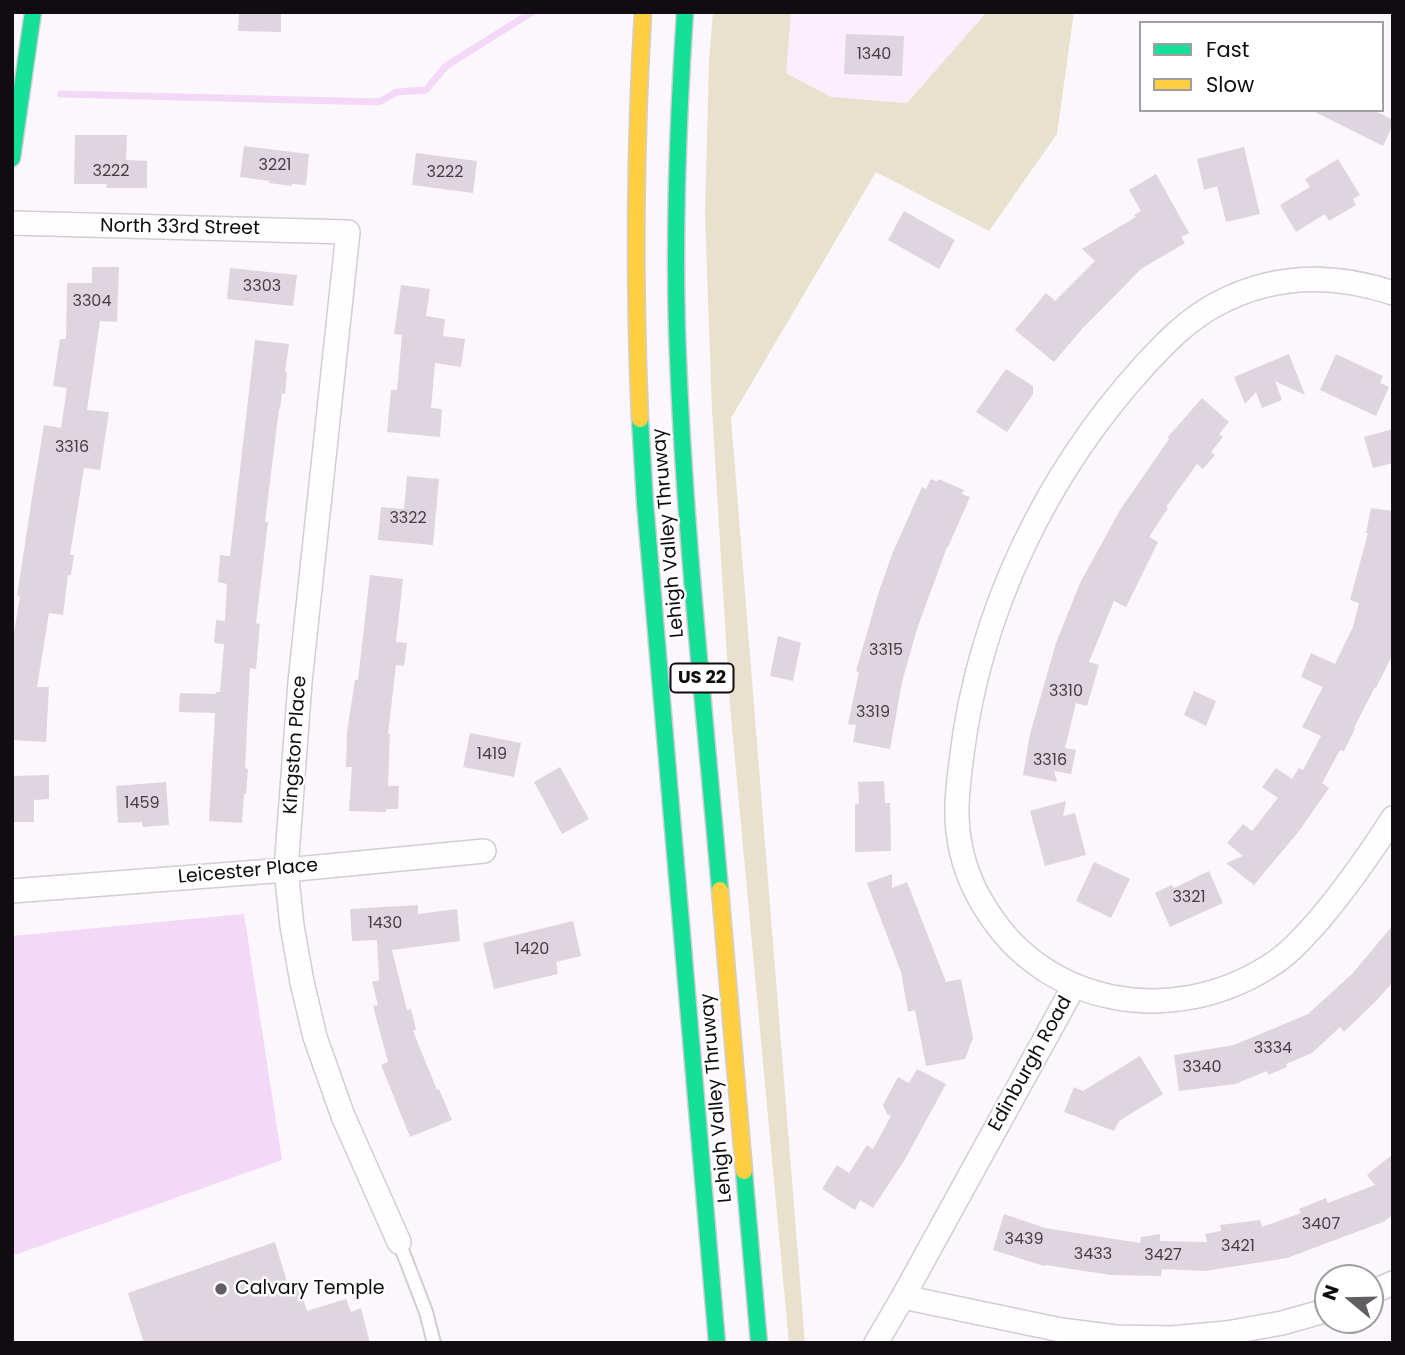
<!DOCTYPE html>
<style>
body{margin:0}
#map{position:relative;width:1405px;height:1355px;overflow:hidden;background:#fcf7fc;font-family:Poppins,sans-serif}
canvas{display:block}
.frame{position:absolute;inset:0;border:14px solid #100c11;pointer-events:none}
.legend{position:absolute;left:1139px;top:21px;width:245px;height:91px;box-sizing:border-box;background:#fff;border:2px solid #9f9ea0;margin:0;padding:9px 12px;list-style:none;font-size:21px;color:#100c11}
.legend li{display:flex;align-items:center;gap:14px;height:35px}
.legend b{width:35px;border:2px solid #9f9ea0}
.north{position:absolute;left:1314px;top:1264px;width:70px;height:70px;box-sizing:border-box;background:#fff;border:2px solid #9f9ea0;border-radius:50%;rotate:289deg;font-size:19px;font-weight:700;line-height:28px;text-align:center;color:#100c11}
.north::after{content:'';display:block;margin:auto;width:24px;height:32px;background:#635e63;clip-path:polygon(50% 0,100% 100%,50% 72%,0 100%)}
</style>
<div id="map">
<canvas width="1405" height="1355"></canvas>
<div class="frame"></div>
<ul class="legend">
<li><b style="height:9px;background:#16e098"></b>Fast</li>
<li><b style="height:9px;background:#ffcf43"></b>Slow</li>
</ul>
<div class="north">N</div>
</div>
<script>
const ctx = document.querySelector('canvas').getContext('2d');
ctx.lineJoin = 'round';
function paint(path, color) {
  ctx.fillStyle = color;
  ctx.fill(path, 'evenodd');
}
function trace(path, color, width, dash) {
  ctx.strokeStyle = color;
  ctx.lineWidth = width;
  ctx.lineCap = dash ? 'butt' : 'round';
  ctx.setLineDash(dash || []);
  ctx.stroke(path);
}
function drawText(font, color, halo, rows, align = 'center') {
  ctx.font = font + ' Poppins,sans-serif';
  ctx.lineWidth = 5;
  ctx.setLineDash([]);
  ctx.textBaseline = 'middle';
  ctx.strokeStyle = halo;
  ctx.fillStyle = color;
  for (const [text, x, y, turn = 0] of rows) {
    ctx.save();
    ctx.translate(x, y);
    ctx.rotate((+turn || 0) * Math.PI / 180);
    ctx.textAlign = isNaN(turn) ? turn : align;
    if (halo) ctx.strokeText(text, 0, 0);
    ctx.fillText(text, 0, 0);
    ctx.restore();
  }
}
paint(new Path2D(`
 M791,12H987L907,103L831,97L785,73Z`), '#fbeefd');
paint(new Path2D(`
 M713,12H791L786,73L831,97L907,103L987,12H1074L1057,134L989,231L876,172L731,418L805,1343H789L730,706L712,410L705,214L709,61Z`), '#e8e1ce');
paint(new Path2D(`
 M244,914L282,1160L12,1256V936Z`), '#f3d8f7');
trace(new Path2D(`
 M61,94L379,102L397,92L426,90L446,66L532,12`), '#f3d8f7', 7);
paint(new Path2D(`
 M239,12H281V32L238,31Z
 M846,34L904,36L902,76L844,74Z
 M1311,110H1373L1393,120V125L1383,146Z
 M75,135H127L126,160L147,161V188H106L107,184H74Z
 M244,146L309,154L306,185L292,184L291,186L269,183L270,181L240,177Z
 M1244,147L1260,214L1226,222L1217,186L1204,190L1197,159Z
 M416,153L477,161L473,193L412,185Z
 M1338,159L1360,195L1353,199L1356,205L1329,221L1325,214L1296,232L1280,205L1310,187L1305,179Z
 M1156,174L1189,233L1181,237L1185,243L1141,269L1082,329L1054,362L1015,330L1046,293L1055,301L1095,261L1082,249L1136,217L1134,215L1141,211L1129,190Z
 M904,211L955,240L939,269L888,240Z
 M92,267H119L117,322L100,321L87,410L109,412L100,470L84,468L70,555H74L71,575H68L63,615L49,613L37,687H49L46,742L12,740V645L20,596H17L33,491L44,425L61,428L67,388L53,386L60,339H66L67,283H92Z
 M230,268L297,275L293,306L227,299Z
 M401,285L430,289L426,316L445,319L443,336L465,339L461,367L435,363L431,408L442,409L440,437L387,432L391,390H397L402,335L394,334Z
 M255,340L289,344L285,372H287L285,394L282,393L280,409H279L265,522H268L256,623L260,624L256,669L250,668L245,768L248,769L246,794H244L242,823L209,821L215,713L179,712L180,693L216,694V692H220L224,644L214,643L216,620L225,621L227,584L218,582L220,555L230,556Z
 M1289,354L1305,395L1275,381L1282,400L1262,408L1256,392L1245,404L1234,377Z
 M1336,354L1383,376L1380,383L1389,387L1376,416L1320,390Z
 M1006,369L1033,386V394L1007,432L976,412Z
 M1202,398L1229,422L1219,434L1223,437L1211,452L1215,455L1203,469L1197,464L1166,507L1168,508L1149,537L1158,542L1126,607L1114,601L1089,662L1099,665L1087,706L1076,703L1065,748L1076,750L1071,774L1054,771L1057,782L1023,775L1030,734L1056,643L1080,583L1120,510L1169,439L1167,438Z
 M1393,429V463L1373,468L1364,437Z
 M407,476L439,479L433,545L378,540L381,507L404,509Z
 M931,479L937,482L938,479L964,490L962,494L970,497L948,547H947L917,629L902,682L890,749L853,742L856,725L848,724L859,672L856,671L879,591L893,552L922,487L926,489Z
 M1371,508L1393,511V654L1376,688L1375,687L1354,728L1355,729L1344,751L1340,750L1322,783L1329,788L1299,831L1254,885L1226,863L1243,856L1227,843L1243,824L1252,831L1278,798L1262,787L1276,768L1292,779L1299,768L1303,770L1321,736L1302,727L1323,687L1301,677L1311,653L1335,664L1353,627L1359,603L1350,600L1368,533H1366Z
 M370,575L403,579L396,642L407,643L404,666L396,665L388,734H390L388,786H399L398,809H386V812L349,811L352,767H346L347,732L355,680H358Z
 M778,636L801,643L793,681L770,676Z
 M1194,691L1216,701L1206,726L1184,715Z
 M470,733L521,743L514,777L463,767Z
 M560,767L589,819L562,834L534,782Z
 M49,775V799L34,800V822H12V776Z
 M884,781L885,803H890L891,851L855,852V804H859L858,782Z
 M166,782L169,825L143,827L142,822L118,823L116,786Z
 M1066,801L1063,816L1075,813L1086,855L1045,866L1030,811Z
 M1094,862L1130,879L1111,918L1076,901Z
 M1209,871L1223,903L1170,927L1155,893L1172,885L1174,888Z
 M892,874V888L907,882L946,982L961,979L973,1038L965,1059L926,1066L915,1010L908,1012L901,972L867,883Z
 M418,905V914L457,909L460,941L392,950L407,1010L411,1009L416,1030L413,1031L437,1090L439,1089L452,1120L410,1137L381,1065L388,1062L373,1006L378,1005L372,982L379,980L377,940L352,941L350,909Z
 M573,921L581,956L556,962L558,974L494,989L483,943Z
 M1393,925V982L1378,999L1344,1032L1340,1027L1312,1053L1286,1064L1287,1067L1268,1075L1267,1071L1235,1084L1179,1091L1174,1055L1234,1045L1308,1014L1352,974Z
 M1140,1056L1163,1094L1119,1121L1114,1131L1064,1112L1074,1087L1083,1091Z
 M917,1069L946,1084L904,1161L873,1208L860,1200L855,1210L822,1189L837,1165L849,1173L867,1145L873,1149L891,1116L887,1114L883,1105L898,1077L909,1083Z
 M1393,1154V1215L1383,1222L1287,1258L1205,1271L1162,1269L1161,1276L1111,1275L1045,1265L1044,1266L993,1250L1004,1214L1045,1228L1140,1243L1141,1237L1160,1234V1241L1207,1242L1205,1234L1221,1231L1220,1225L1260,1220L1262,1227L1301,1213L1299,1209L1326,1198L1328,1203L1375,1185L1367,1175Z
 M275,1242L288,1285L298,1282L307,1311L346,1299L351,1312L361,1308L370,1343H144L128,1293Z`), '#ded5df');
const lane = new Path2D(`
 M399,1242L426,1312L434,1343`);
const street = new Path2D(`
 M12,223L348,232L300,682L286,870L292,926L302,982L315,1037L343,1116L399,1242
 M1393,293C1333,273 1273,274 1217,304C1187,320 1165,343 1143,367C1046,474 980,611 962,754C959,779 955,805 958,831C961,858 971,886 986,909C1046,1007 1173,1027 1268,967C1288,955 1303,938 1319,920C1346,888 1370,854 1393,818
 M12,891L286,870L484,851
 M1370,1293L1393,1283
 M903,1297L1061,1330L1116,1337L1172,1338L1227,1333L1282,1323L1328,1310
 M876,1343L903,1297L1074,986`);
const fast = new Path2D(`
 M685,12C678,118 674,224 677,330C683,517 704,704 720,890
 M12,158L33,12
 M640,419L645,503L717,1343
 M744,1171L759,1343`);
const slow = new Path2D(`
 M640,419C634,283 635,148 643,12
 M720,890L744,1171`);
trace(lane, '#d2cdd2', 16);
trace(street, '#d2cdd2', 26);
trace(fast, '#d2cdd2', 19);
trace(slow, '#d2cdd2', 19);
trace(lane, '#fffeff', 12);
trace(street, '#fffeff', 23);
trace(fast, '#16e098', 16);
trace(slow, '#ffcf43', 16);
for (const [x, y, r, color] of [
 [221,1289,7,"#635e63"]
]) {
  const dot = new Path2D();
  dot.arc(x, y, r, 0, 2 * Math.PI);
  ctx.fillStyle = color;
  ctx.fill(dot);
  trace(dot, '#fff', 2.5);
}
drawText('16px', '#443e44', null, [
 ["1340",874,55],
 ["3221",275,166],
 ["3222",111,172],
 ["3222",445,173],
 ["3303",262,287],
 ["3304",92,302],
 ["3316",72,448],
 ["3322",408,519],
 ["3315",886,651],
 ["3310",1066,692],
 ["3319",873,713],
 ["1419",492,755],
 ["3316",1050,761],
 ["1459",142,804],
 ["3321",1189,898],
 ["1430",385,924],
 ["1420",532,950],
 ["3334",1273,1049],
 ["3340",1202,1068],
 ["3407",1321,1225],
 ["3439",1024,1240],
 ["3421",1238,1247],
 ["3433",1093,1255],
 ["3427",1163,1256]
]);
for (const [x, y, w] of [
 [702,678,63]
]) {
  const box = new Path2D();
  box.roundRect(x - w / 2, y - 14.5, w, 29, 5);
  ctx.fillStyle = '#fff';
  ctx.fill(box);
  trace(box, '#100c11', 2);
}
drawText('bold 18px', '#100c11', null, [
 ["US 22",702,678]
]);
drawText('19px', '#100c11', '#fff', [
 ["North 33rd Street",180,228,1],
 ["Lehigh Valley Thruway",669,533,-95],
 ["Kingston Place",296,745,-86],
 ["Leicester Place",248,872,-5],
 ["Edinburgh Road",1031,1064,-61],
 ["Lehigh Valley Thruway",717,1098,-95]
]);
drawText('19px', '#100c11', '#fff', [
 ["Calvary Temple",235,1289]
], 'left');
</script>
